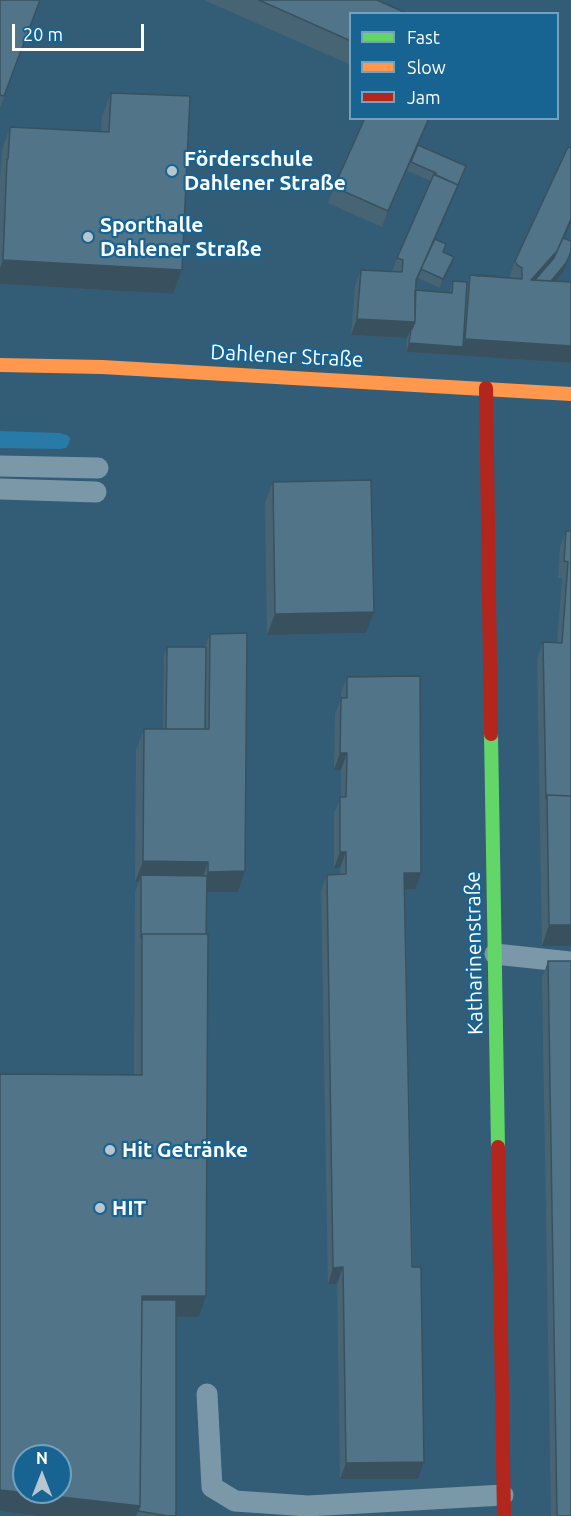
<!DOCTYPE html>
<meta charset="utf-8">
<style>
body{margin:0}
#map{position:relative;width:571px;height:1516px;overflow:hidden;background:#335d77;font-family:Ubuntu,sans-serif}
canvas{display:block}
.legend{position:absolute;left:349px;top:12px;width:210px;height:108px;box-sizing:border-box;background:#176493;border:2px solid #74a2be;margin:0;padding:8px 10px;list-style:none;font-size:18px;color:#fff}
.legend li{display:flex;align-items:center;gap:12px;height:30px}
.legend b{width:30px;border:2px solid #74a2be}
.north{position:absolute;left:12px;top:1444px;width:60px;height:60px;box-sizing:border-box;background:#176493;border:2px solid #74a2be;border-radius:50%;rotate:0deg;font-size:16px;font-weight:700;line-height:24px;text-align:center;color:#fff}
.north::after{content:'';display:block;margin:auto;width:21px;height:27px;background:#b8c6cf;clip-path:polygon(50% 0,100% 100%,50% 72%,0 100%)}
.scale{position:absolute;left:12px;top:24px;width:132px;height:27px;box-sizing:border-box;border:3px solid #fff;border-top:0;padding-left:8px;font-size:18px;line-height:21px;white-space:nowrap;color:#fff;-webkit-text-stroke:4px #176493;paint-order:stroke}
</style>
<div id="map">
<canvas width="571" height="1516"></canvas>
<ul class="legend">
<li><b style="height:8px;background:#63d668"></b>Fast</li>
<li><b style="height:8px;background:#ff974d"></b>Slow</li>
<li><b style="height:8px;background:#b3261e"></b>Jam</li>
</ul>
<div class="north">N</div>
<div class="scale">20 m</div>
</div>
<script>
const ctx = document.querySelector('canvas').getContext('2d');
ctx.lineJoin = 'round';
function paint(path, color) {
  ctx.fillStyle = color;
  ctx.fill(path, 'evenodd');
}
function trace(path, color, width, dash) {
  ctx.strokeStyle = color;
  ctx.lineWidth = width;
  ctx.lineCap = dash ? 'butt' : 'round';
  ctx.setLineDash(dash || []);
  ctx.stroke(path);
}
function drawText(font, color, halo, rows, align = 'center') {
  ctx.font = font + ' Ubuntu,sans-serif';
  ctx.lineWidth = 4.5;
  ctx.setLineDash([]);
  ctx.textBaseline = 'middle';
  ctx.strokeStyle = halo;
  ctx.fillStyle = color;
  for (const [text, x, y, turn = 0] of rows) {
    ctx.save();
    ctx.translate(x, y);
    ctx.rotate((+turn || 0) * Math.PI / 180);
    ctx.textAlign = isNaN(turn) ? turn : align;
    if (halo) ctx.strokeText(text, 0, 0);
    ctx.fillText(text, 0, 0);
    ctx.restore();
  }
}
paint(new Path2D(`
 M0,431L59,433L67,435L70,438L69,443L66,448L60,449L0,448Z`), '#287aa7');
trace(new Path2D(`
 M0,466L98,468
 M0,489L96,492
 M495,954L571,962
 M207,1394L212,1487L235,1501L308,1506L503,1495`), '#7b98a9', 21);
trace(new Path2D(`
 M491,734L498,1147`), '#63d668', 14);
trace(new Path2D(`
 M0,365L102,367L571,394`), '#ff974d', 14);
trace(new Path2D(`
 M486,388L491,734
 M498,1147L504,1516`), '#b3261e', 14);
paint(new Path2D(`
 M0,0H40L0,108Z
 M204,0H377L351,14V65Z
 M111,93L182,270L173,294L0,284V178L2,150L10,127L101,131L102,116Z
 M419,145L463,175L435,239L446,244L443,252L454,257L451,266L440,288L418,278L420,273L416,283L415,290L449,293L453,281L467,282L470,275L509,278L515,261L571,148V223L564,239L571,241V253L563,272L555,281L571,282V363L406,352L407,338L351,335L355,286L361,270L392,272L397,258L431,181L407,171L409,167L382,227L328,203L334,187Z
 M273,482L366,633L267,635L265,503Z
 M566,531H571V946H542L537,659L543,642L557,643L562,578H558L560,547Z
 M210,634L238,892H207L206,1296L199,1317H176V1516H40L0,1511V1074L134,1075L135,892L139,882H135L136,750L144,729H163L164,656L167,647H205Z
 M347,677L415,889H405L418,1479H340L337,1284H328L321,891L327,875L340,874V868H334V813L341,797V770H334L335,714L341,698V693Z
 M548,961L571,1516H551L542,978Z`), '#476475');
paint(new Path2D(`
 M429,118H430L382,227L388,211Z
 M466,166L452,201L410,296L416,280Z
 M571,219V223L551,267L571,252V253L563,272L542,297L531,280Z
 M454,257L451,266L440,288L443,279Z
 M3,260L182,270L173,294L0,284V268Z
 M357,319L415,322L410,334L411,329L407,338L351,335Z
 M465,339L571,346V363L406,352L409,343L463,347Z
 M374,612L366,633L267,635L275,614Z
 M340,753H347L341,770H334Z
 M340,852H346L340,868H334Z
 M143,861L208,862L201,883L141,875L139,882H135Z
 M245,871L238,892H201L208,872Z
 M404,873H421L415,889H398Z
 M549,925H571V946H542Z
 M343,1267L337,1284H328L333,1268Z
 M142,1296H206L199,1317H140Z
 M424,1462L418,1479H340L346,1463Z
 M0,1490L140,1506L136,1516H40L0,1511Z`), '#39515f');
const building = new Path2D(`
 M0,0H40L4,96L0,95Z
 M259,0H377L408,14H351V41Z
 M111,93L190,96L182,270L3,260L7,159H8L10,127L109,132Z
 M365,118H429L388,211L334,187Z
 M418,145L466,166L455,192L458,185L435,175L436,173L411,162Z
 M568,147L571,148V219L557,251L531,280L571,282V346L465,339L470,275L522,279V268L517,265L515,261Z
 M434,174L458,185L416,280L415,322L357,319L361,270L402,272L403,260L397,258Z
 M563,238L571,241V252L566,263L551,281L535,280L554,258Z
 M435,239L446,244L443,252L454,257L443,279L421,269Z
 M477,275L496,276H477Z
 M453,281L467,282L463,347L409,343L411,329H412L415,322V290L452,293Z
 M371,480L374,612L275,614L273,482Z
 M566,531H571V796L547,795L546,799L543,642L562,643L568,562L564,561Z
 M247,633L245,871L208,872V862L143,861L144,729H209L210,634Z
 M167,647H206L205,729H166Z
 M420,676L421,873H404L412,1267H421L424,1462L346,1463L343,1267L333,1268L327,875L346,874V852H340V797H346L347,753H340L341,698H347V677Z
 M547,795L571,796V925H549Z
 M141,875L207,876L206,934H142L141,938Z
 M142,934H208L206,1296H142L140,1506L0,1490V1074L142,1075ZM24,1456H60V1492H24Z
 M548,961H571V1516H557Z
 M142,1300H176V1516H168L138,1511L140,1506Z`);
paint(building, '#527488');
trace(building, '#39515f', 1.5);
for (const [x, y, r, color] of [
 [172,171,6,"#b8c6cf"],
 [88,237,6,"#b8c6cf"],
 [110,1150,6,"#b8c6cf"],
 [100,1208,6,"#b8c6cf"]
]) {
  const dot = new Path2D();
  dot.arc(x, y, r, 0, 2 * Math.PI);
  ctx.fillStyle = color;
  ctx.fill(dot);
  trace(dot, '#176493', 2);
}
drawText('bold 21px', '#fff', '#176493', [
 ["Förderschule",184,159],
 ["Dahlener Straße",184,183],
 ["Sporthalle",100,225],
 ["Dahlener Straße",100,249],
 ["Hit Getränke",122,1150],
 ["HIT",112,1208]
], 'left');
drawText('21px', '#fff', '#176493', [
 ["Dahlener Straße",287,356,3],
 ["Katharinenstraße",474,953,-91]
]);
</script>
